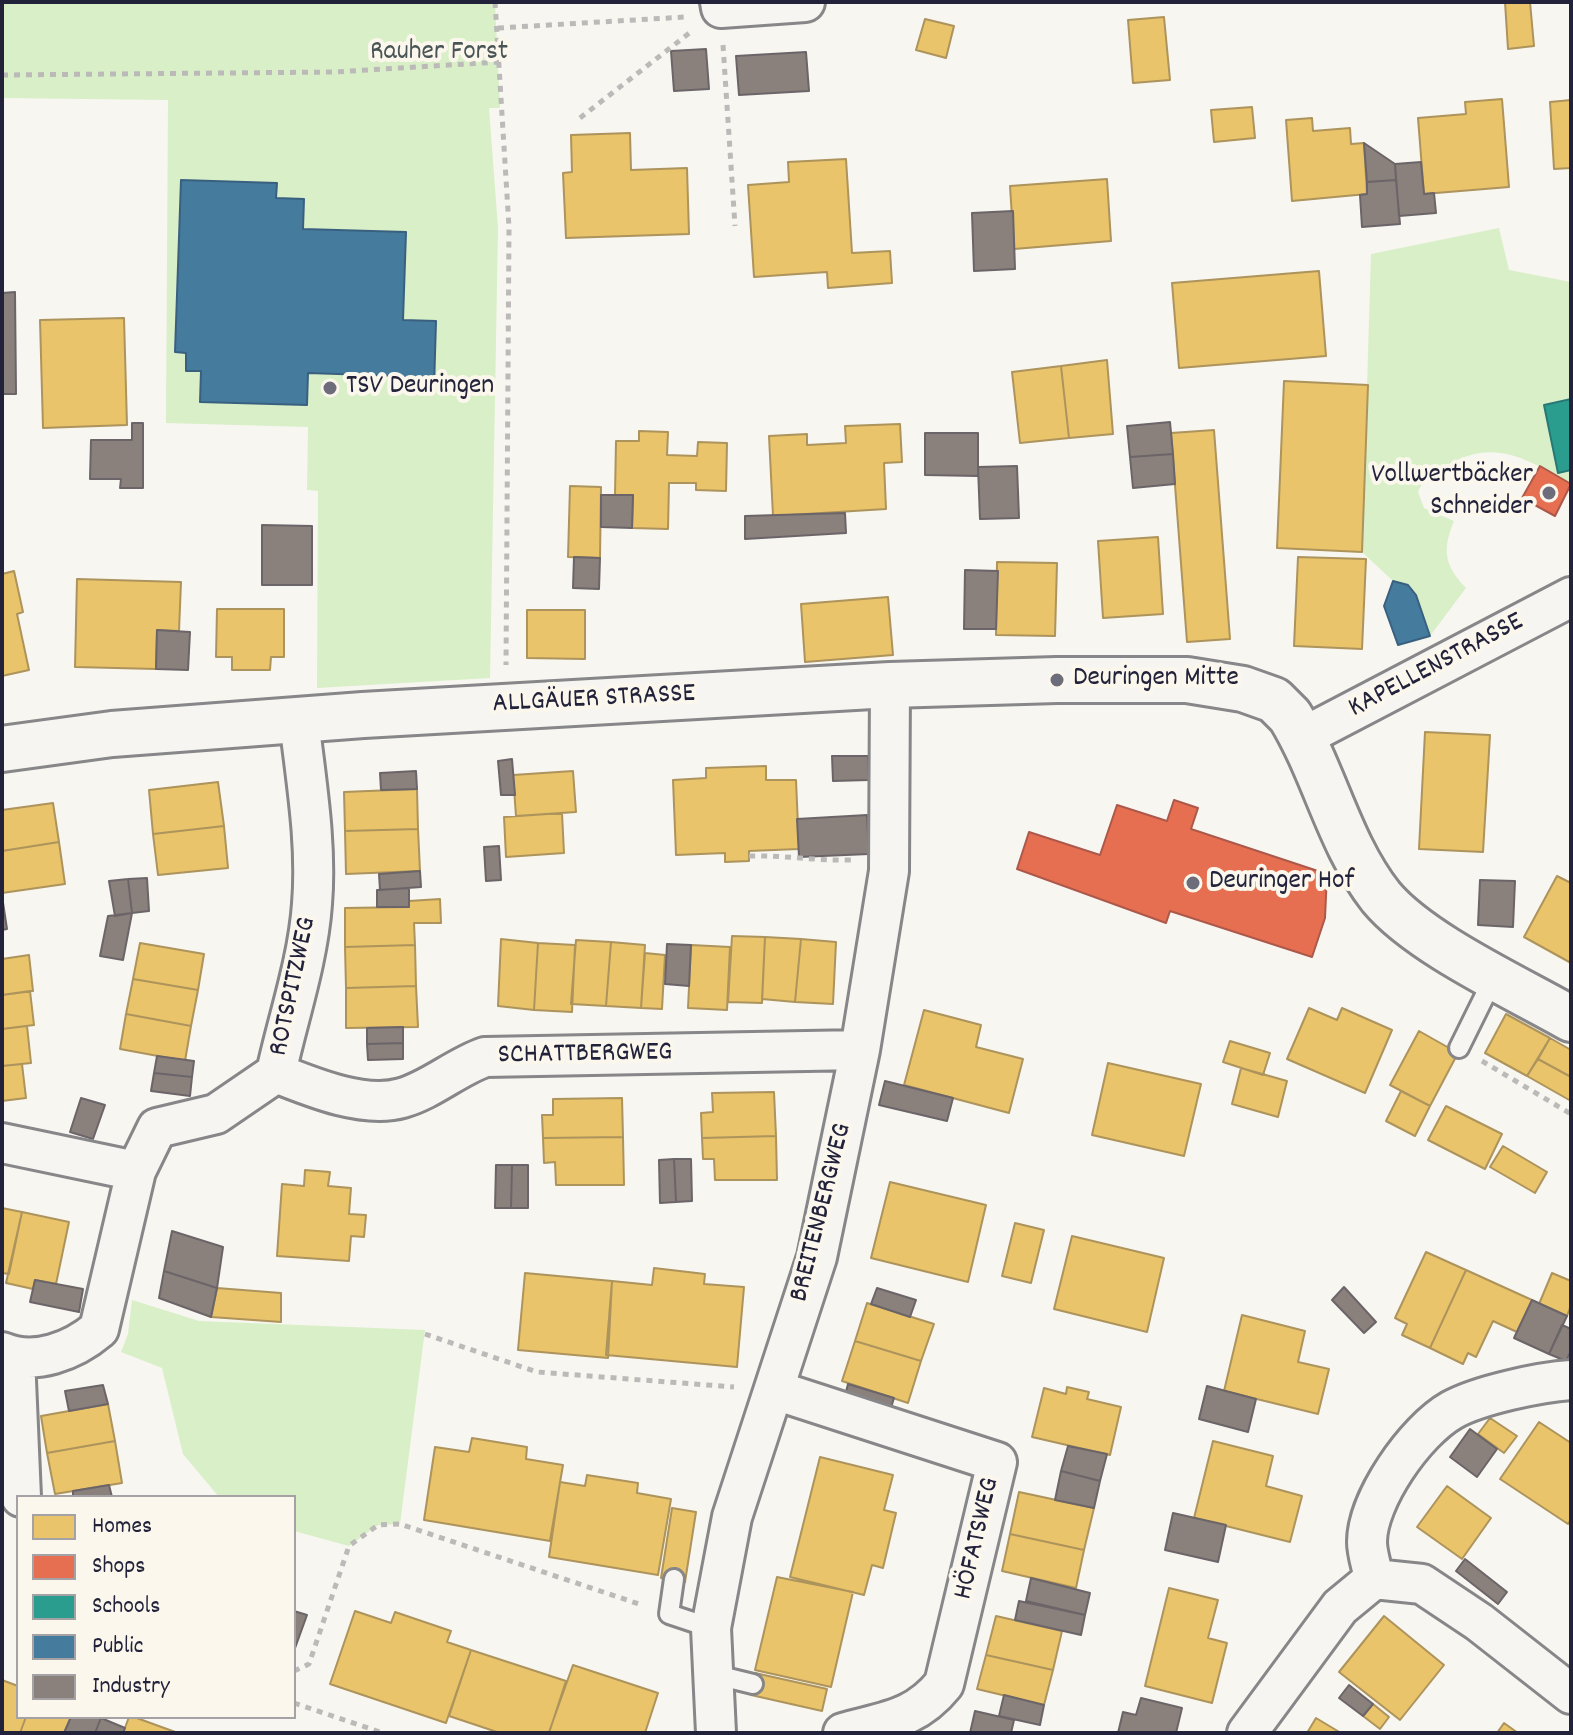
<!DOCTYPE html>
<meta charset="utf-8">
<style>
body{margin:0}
#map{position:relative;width:1573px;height:1735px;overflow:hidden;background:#f8f6f0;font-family:Dekko,sans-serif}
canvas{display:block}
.frame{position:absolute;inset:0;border:4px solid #22223b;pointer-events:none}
.legend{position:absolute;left:16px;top:1495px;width:280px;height:224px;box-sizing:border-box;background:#fbf7ec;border:2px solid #a4a2a5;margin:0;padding:10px 14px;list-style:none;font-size:24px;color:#22223b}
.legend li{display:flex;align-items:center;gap:16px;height:40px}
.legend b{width:40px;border:2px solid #a4a2a5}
</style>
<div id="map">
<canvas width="1573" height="1735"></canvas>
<div class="frame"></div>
<ul class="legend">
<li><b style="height:22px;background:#e9c46a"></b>Homes</li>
<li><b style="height:22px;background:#e76f51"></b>Shops</li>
<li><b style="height:22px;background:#2a9d8f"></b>Schools</li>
<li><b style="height:22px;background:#457b9d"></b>Public</li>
<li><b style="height:22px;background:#8a817c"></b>Industry</li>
</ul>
</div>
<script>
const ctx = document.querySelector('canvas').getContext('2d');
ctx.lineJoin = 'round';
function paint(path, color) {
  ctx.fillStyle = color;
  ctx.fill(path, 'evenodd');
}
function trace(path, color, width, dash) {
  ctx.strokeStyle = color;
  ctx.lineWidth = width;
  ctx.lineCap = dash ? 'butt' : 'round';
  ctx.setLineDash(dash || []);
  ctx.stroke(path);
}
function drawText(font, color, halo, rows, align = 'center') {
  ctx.font = font + ' Dekko,sans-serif';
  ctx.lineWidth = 8;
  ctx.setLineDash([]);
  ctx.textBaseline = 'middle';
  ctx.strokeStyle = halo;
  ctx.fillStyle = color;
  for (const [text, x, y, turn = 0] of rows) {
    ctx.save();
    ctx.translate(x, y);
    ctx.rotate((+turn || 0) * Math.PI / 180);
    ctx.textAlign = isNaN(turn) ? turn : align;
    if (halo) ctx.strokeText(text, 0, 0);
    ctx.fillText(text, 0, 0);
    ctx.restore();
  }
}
paint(new Path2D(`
 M2,2H495L500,108H489L498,228L490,678L317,688L318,491L307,490L308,427L166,423L168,100L2,98Z
 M1499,228L1509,270L1571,282V399L1544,405L1558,472L1571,470V484C1525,458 1493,437 1444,467C1431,475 1424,478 1418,492L1424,508L1454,521C1442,550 1444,565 1466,588L1430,636L1416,596L1409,585L1393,581L1362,552L1371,254Z
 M132,1300L199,1321L425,1330L400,1524L378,1525L349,1546L294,1531V1497H219L183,1454L162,1368L121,1352L128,1334Z`), '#d8efc8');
const homes = new Path2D(`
 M1505,2H1530L1534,46L1508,49Z
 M1164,17L1170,80L1133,83L1128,20Z
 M925,19L954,26L946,58L916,50Z
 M1502,99L1509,187L1424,194L1418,118L1466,114L1465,102Z
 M1571,100V168L1554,169L1550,102Z
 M1252,107L1255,138L1214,142L1211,110Z
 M1312,118L1313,131L1350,128L1351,144L1364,143L1367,194L1292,201L1286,120Z
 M630,133L631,170L687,168L689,234L566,238L563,173L572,172L571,135Z
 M846,159L852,253L890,251L892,283L828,288L827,272L754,277L748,185L789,182L788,162Z
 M1107,179L1111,241L1014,249L1010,186Z
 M1319,271L1326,356L1179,368L1172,283Z
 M124,318L127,425L43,428L40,320Z
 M1107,360L1113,434L1069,438L1061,366Z
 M1061,366L1069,438L1020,443L1012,372Z
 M1284,381L1368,385L1362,552L1277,548Z
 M900,424L902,462L884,463L886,509L773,516L769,436L807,434V445L846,443L845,426Z
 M1214,430L1230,639L1187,642L1171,433Z
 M639,431L668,432L667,455L697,456L698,442L727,443L726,491L696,490V483H669L668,529L632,528L633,495H615L616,441H639Z
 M570,486L601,487L600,558L568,557Z
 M1158,537L1163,614L1103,618L1098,541Z
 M1298,557L1366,559L1362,649L1294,646Z
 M997,562L1057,563L1055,636L996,635Z
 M14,571L23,612L17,614L29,670L2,676V574Z
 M77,579L181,582L179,631L157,630L156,669L75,667Z
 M888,597L893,655L805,662L801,604Z
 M217,609H284V657H271L270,670H232V657H216Z
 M527,610H585V659L527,658Z
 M1425,732L1490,735L1483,852L1419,849Z
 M766,766V780H796L799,849L749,851V861L725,862V853L676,855L673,780L706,778V768Z
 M573,771L576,812L516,816L513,775Z
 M218,782L224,826L153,834L149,790Z
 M417,789L418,829L345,831L344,792Z
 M53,803L59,842L2,851V810Z
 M562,813L564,853L506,857L504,817Z
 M224,826L228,868L158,875L153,834Z
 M418,829L420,871L346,874L345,831Z
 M59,842L65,884L2,893V851Z
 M1557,876L1571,883V963L1524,937Z
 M440,899L441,923H414L415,945L345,947V908L409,907V901Z
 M732,936L765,937L762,1003L728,1002Z
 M765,937L801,939L795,1002L762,999Z
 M501,939L538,943L534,1010L498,1006Z
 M801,939L836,942L833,1004L795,1002Z
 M576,940L611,942L606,1006L571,1004Z
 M611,942L645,945L641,1008L606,1006Z
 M140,943L204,954L198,990L133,979Z
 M538,943L575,945L572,1012L534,1010Z
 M415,945L416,986L346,988L345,947Z
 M691,945L730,947L727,1010L688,1008Z
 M645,953L665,955L662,1009L641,1008Z
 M29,955L33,991L2,995V959Z
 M133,979L198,990L191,1026L126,1014Z
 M416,986L418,1027L346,1028V988Z
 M30,991L34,1025L2,1029V995Z
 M1309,1008L1337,1020L1342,1008L1392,1030L1365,1093L1287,1059Z
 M924,1010L981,1025L976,1047L1023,1059L1009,1113L904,1085Z
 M126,1014L191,1026L185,1061L120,1049Z
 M1506,1014L1550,1038L1527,1076L1485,1053Z
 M27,1026L31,1063L2,1066V1029Z
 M1419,1031L1458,1053L1430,1106L1390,1085Z
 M1550,1038L1571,1050V1077L1538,1059Z
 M1230,1041L1270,1053L1263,1075L1223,1062Z
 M1538,1059L1571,1077V1101L1527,1076Z
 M1108,1063L1201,1084L1184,1156L1092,1135Z
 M22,1064L26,1098L2,1101V1066Z
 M1241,1068L1287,1081L1278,1117L1232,1104Z
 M1401,1091L1430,1106L1415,1136L1386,1121Z
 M774,1092L776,1136L702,1138L701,1113L713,1112L712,1093Z
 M622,1098L623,1137L543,1138L542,1115H553V1099Z
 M1446,1106L1502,1134L1485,1169L1428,1140Z
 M776,1136L777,1180H715L714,1159H703L702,1138Z
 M623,1137L624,1185H556L555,1162L544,1163L543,1138Z
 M1503,1146L1547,1172L1535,1193L1490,1167Z
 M305,1170L330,1172L328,1186L351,1188L349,1214L366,1215L364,1237L351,1236L349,1261L277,1256L282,1184L304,1186Z
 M890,1182L986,1205L968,1282L871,1258Z
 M2,1208L22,1212L9,1274L2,1273Z
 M22,1212L69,1222L56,1284L35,1280L33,1289L6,1283Z
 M1015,1223L1044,1230L1031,1283L1002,1276Z
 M1072,1236L1164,1258L1147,1332L1054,1309Z
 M1426,1252L1466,1270L1430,1348L1402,1335L1407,1324L1395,1318Z
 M654,1268L705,1274L704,1284L744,1287L737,1367L606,1355L612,1281L652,1285Z
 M1466,1270L1532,1300L1517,1332L1493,1321L1476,1357L1468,1353L1463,1364L1430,1348Z
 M525,1273L612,1281L608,1358L518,1350Z
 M1552,1273L1571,1281V1305L1567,1316L1539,1304Z
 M217,1288L281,1293V1322L211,1317Z
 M867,1303L934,1324L921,1361L855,1341Z
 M1242,1315L1305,1331L1298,1362L1329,1369L1318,1414L1224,1391Z
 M855,1341L921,1361L908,1403L842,1381Z
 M1067,1387L1089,1392L1087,1399L1121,1407L1110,1455L1032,1437L1044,1388L1066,1394Z
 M108,1404L115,1441L47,1453L41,1416Z
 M1490,1418L1517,1436L1504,1453L1478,1434Z
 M1539,1422L1571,1443V1519L1568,1524L1500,1479Z
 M472,1438L527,1447L526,1459L563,1465L550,1541L424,1520L435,1447L469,1452Z
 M115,1441L122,1483L55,1494L47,1453Z
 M1213,1441L1273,1456L1266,1486L1302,1496L1290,1542L1194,1518Z
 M820,1457L893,1475L884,1510L896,1513L883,1568L872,1565L864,1595L790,1577Z
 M587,1475L638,1483L637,1493L671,1499L658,1575L549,1557L560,1482L585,1486Z
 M1447,1486L1491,1518L1462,1559L1417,1527Z
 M1019,1492L1094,1508L1084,1550L1010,1534Z
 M672,1508L696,1512L685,1582L661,1578Z
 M1010,1534L1084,1550L1076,1588L1002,1571Z
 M777,1577L853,1592L831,1687L755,1670Z
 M1169,1588L1218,1600L1208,1638L1227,1643L1212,1703L1145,1686Z
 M355,1611L391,1623L395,1612L451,1631L447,1642L471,1650L446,1723L330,1684Z
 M996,1616L1062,1631L1053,1670L986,1655Z
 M1384,1616L1444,1665L1400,1720L1339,1672Z
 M471,1650L566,1681L549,1733H500L449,1716Z
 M986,1655L1053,1670L1044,1705L977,1689Z
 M573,1665L658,1693L645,1733L549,1732Z
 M755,1673L827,1689L822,1711L751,1695Z
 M2,1680L18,1686V1717H26L20,1733H2Z
 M1373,1704L1389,1717L1380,1729L1363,1716Z
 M26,1717H71L64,1733H20Z
 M129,1717H134L178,1733H123Z
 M1316,1718L1341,1733H1307Z
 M1504,1723L1518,1733H1497Z`);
paint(homes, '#e9c46a');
trace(homes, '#ad935c', 2);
const shops = new Path2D(`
 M1540,466L1571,484L1555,516L1522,498Z
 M1174,800L1198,808L1191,829L1327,874L1325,918L1312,957L1170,911L1166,923L1017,869L1029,832L1100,855L1117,805L1167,821Z`);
paint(shops, '#e76f51');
trace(shops, '#ac584a', 2);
const schools = new Path2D(`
 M1571,399V470L1558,473L1544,405Z`);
paint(schools, '#2a9d8f');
trace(schools, '#287876', 2);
const public = new Path2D(`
 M181,180L277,183L276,198L304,199L303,229L406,232L403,320L436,321L434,388L395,387L397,376L308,373L307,405L200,402L201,371H186V353L175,352Z
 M1393,581L1408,585L1416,595L1430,636L1398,645L1384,606Z`);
paint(public, '#457b9d');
trace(public, '#3a6080', 2);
const industry = new Path2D(`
 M706,49L709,89L674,91L671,51Z
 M806,52L809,91L739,95L736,56Z
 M1364,143L1395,164L1396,180L1367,182Z
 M1421,162L1424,194L1434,193L1436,213L1399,216L1395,164Z
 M1396,180L1400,224L1362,227L1360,195L1367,194V182Z
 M1013,211L1015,269L974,271L972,213Z
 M15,292L16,394H2V293Z
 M1170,422L1173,454L1130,457L1127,426Z
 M132,423H143V488H120L121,479H90L91,440H132Z
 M925,433H978V476L925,475Z
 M1173,454L1175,484L1133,488L1130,457Z
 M1017,466L1019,518L980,519L978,467Z
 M601,495H633L632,528L601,527Z
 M845,513L846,533L745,539V516Z
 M262,525L312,526V585H262Z
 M574,557L600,558L599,589L573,588Z
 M965,570L998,571L996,629H964Z
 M157,630L190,632L188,670L156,669Z
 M832,756H868L869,780L833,781Z
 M512,759L515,795H501L498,761Z
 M416,771L417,789L381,790L380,773Z
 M867,815L869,854L799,857L797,819Z
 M499,846L501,880L486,881L484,847Z
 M420,871L421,887L380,890L379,874Z
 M147,878L149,911L132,913L128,879Z
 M128,879L132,913L115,916L109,881Z
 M1480,880L1515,881L1513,927L1478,925Z
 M409,888V907H377V890Z
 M2,896L7,929L2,930Z
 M132,913L123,960L100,956L108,916Z
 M667,944L691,945L689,986L665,984Z
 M403,1027V1043L367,1044V1028Z
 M403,1043V1059L368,1060L367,1044Z
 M157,1056L194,1061L192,1077L154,1073Z
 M154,1073L192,1077L190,1096L151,1091Z
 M885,1081L953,1098L947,1121L879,1105Z
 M81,1098L105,1105L93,1139L70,1132Z
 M674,1159H691L692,1201L676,1202Z
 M674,1159L676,1202L660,1203L659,1160Z
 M496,1165H512L511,1208H495Z
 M512,1165H528V1208H511Z
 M172,1231L223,1247L217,1288L164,1271Z
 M164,1271L217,1288L211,1317L159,1298Z
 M35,1280L83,1289L79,1312L30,1302Z
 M1344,1287L1376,1322L1364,1333L1332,1300Z
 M877,1288L916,1300L910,1317L871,1304Z
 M1532,1300L1567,1316L1549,1354L1514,1338Z
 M1562,1325L1571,1329V1351L1566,1361L1549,1354Z
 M848,1384L894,1398L889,1414L844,1400Z
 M103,1385L108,1404L69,1411L65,1391Z
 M1207,1386L1256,1399L1248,1432L1199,1419Z
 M1470,1429L1497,1449L1477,1477L1450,1457Z
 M1068,1446L1107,1454L1100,1481L1061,1471Z
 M1061,1471L1100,1481L1094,1508L1055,1500Z
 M109,1485L112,1497H73V1491Z
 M1173,1513L1226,1525L1218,1562L1165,1550Z
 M1465,1559L1507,1592L1498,1604L1456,1571Z
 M1031,1578L1090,1593L1085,1615L1026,1601Z
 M1019,1601L1085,1615L1081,1635L1015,1620Z
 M294,1611L307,1615L294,1651Z
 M1349,1685L1373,1704L1363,1716L1339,1698Z
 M1004,1695L1044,1705L1040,1725L999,1716Z
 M1141,1698L1182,1708L1176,1733H1118L1123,1712L1136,1715Z
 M975,1711L1014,1720L1011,1733H970Z
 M71,1717H99L101,1718L95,1733H64Z
 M101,1718L125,1728L123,1733H95Z`);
paint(industry, '#8a817c');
trace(industry, '#6b6468', 2);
const lane = new Path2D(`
 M1459,1048L1495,975
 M674,1579L669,1614L711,1628
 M712,1674L753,1684`);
const street = new Path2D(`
 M720,2L721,8L805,2
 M1303,737L1571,597
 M276,1073C311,1087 364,1109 402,1098C431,1090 456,1067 485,1057L860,1050
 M2,1143L136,1171
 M2,1352C35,1366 73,1351 99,1329L136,1171L157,1128L216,1114L276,1073C288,1018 308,961 312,904C317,843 306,781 299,720
 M15,1357L21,1497
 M775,1390L997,1462L944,1684C915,1720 885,1721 843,1733
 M1374,1579L1422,1584L1479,1622L1571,1694
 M716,1733L711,1628L732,1517L817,1257L860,1050L889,871L890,685
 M1247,1733L1340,1607L1374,1579C1372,1567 1367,1554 1367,1542C1367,1500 1415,1431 1452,1410C1479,1395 1540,1382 1571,1380`);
const secondary = new Path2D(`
 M2,749L112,734L363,715L890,685L1057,680H1187L1243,689L1274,700L1290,716C1325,773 1339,844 1381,897C1420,944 1517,988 1571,1019`);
trace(lane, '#878688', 24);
trace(street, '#878688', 44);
trace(secondary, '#878688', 50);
trace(new Path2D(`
 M495,2L509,227L506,665
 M498,28L685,17
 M723,45L735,226
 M2,75L334,72L499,62
 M580,118L692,31
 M749,856C785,855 815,861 852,860
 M1482,1061L1571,1114
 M425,1334L537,1372L734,1387
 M294,1671L309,1664L349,1546L378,1525L400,1524L642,1605
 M294,1703L383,1733`), '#bcbab9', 5, [6, 6]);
trace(lane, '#f6f5f1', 18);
trace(street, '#f6f5f1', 38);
trace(secondary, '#f6f5f1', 44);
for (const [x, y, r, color] of [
 [330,388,8,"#6d6c7a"],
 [1549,493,8,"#6d6c7a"],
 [1057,680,8,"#6d6c7a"],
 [1193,883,8,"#6d6c7a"]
]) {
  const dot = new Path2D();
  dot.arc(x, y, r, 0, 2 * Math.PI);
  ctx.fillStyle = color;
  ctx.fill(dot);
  trace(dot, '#fbf7ec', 3);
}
drawText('28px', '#495456', '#fbf7ec', [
 ["Rauher Forst",439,54]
]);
drawText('28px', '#22223b', '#fbf7ec', [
 ["TSV Deuringen",346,388],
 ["Vollwertbäcker",1533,477,"right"],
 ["Schneider",1533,509,"right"],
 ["Deuringen Mitte",1073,680],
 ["Deuringer Hof",1209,883]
], 'left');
drawText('28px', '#22223b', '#fbf7ec', [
 ["KAPELLENSTRASSE",1437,667,-28],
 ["ALLGÄUER STRASSE",594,701,-3],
 ["ROTSPITZWEG",295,987,-78],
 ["SCHATTBERGWEG",585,1056,-1],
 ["BREITENBERGWEG",823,1213,-76],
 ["HÖFATSWEG",979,1539,-77]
]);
</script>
